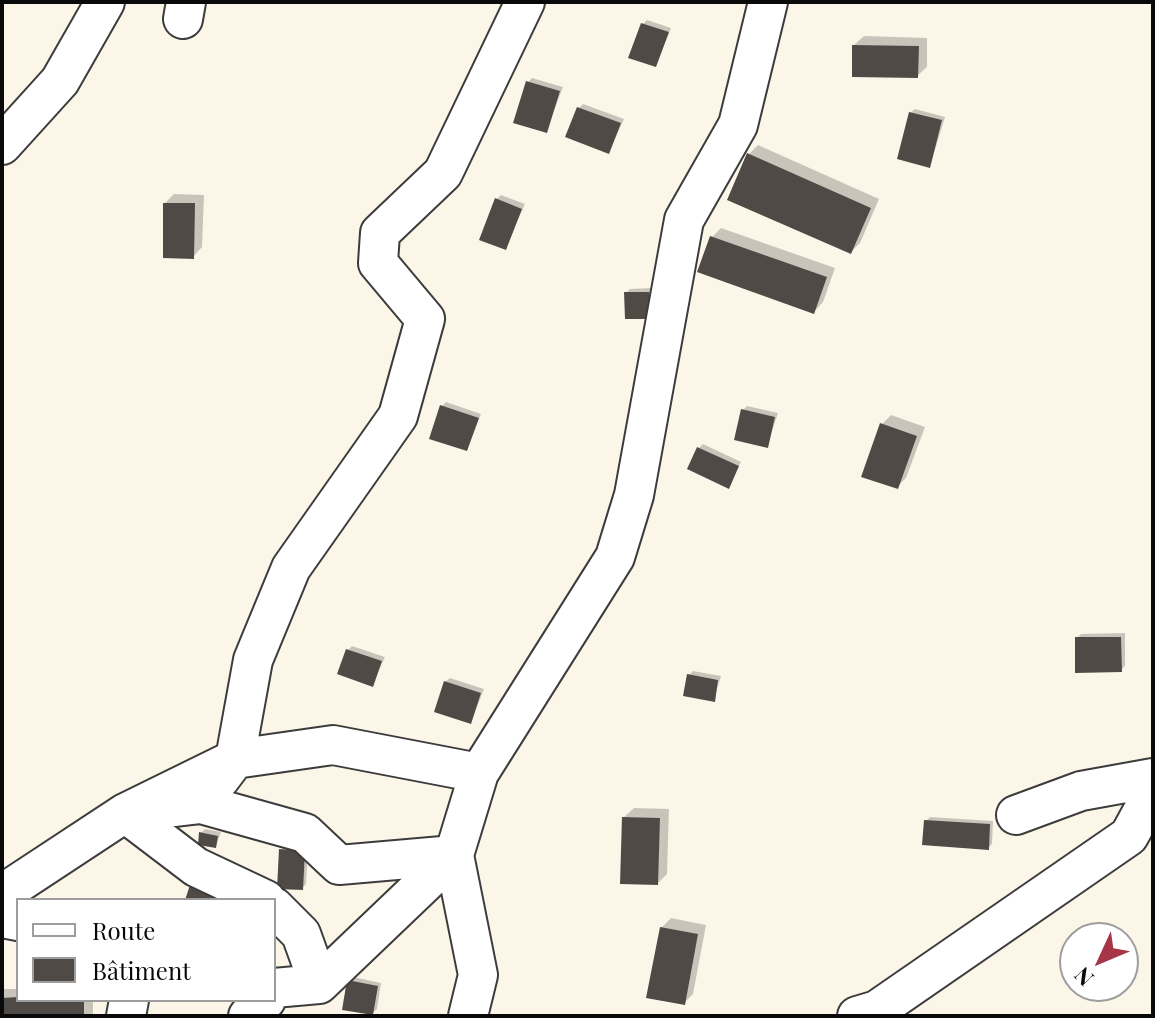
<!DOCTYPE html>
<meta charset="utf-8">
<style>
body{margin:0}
#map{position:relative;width:1155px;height:1018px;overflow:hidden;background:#fcf6e9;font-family:"Playfair Display",serif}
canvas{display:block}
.frame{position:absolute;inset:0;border:4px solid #090909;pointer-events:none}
.legend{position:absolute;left:16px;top:898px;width:260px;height:104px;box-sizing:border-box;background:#fff;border:2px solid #9d9d9d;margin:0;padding:10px 14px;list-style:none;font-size:24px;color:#090909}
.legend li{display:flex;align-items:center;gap:16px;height:40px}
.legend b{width:40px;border:2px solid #9d9d9d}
.north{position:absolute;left:1059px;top:922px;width:80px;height:80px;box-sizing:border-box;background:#fff;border:2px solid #9d9d9d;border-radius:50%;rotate:226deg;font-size:22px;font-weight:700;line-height:32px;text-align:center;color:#090909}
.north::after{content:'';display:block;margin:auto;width:28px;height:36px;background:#a63547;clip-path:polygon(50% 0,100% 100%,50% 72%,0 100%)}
</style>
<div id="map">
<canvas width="1155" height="1018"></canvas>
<div class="frame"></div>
<ul class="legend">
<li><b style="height:10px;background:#fff"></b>Route</li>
<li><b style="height:22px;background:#504a47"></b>Bâtiment</li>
</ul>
<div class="north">N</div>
</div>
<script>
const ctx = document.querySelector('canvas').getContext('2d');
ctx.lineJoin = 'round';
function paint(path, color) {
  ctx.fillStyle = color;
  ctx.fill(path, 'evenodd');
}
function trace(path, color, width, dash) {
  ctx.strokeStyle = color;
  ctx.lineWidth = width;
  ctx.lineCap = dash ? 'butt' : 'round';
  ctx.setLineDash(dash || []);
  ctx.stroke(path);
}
paint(new Path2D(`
 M647,20L671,28L656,65L643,24Z
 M864,36L927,38V67L917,76L854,45Z
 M532,78L563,87L546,131L528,82Z
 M583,104L624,119L609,152L579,108Z
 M915,109L945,117L930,166L910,113Z
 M758,145L879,199L860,243L851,252L749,154Z
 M174,194L204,195L202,247L193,257L165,203Z
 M501,195L525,204L505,248L497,199Z
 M721,228L835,268L823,302L814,312L712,237Z
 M652,288L653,312L626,293L630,289Z
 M446,402L481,414L467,449L442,406Z
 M747,406L778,413L767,446L743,410Z
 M891,415L925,427L906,478L897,487L882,424Z
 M703,444L741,462L728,486L699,448Z
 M1125,633V666L1121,670L1077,638L1081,634Z
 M352,646L385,657L372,685L348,650Z
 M693,671L721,676L714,700L689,675Z
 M450,678L484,689L471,722L445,682Z
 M634,808L669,809L667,874L658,883L624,817Z
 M930,817L993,821L992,844L988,848L926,821Z
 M205,829L221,832L216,846L201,833Z
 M286,846L308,847L306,884L302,888L281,850Z
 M671,918L706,925L693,994L684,1003L661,928Z
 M353,977L381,983L377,1009L373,1013L349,981Z
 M2,989H18V1000H93V1016H2Z`), '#0003');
paint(new Path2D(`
 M641,23L669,32L656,67L628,58Z
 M852,45L919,46L918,78L852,77Z
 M526,81L560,91L547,133L513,123Z
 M577,107L621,123L609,154L565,137Z
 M909,112L942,120L930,168L897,159Z
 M747,153L871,208L851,254L727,200Z
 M495,198L522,209L506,250L479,240Z
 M163,203H195L194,259L163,258Z
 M710,236L827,277L814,314L697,272Z
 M624,292H649L650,319H625Z
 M440,405L479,418L467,451L429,439Z
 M741,409L775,417L768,448L734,440Z
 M880,423L917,436L898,489L861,477Z
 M697,447L739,466L729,489L687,469Z
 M1075,637H1121L1122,672L1075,673Z
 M346,649L382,661L373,687L337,674Z
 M687,674L718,680L715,702L683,696Z
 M444,681L481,693L471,724L434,712Z
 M622,817L660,818L658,885L620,884Z
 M924,820L990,824L989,850L922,845Z
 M199,832L218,836L216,848L198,845Z
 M279,849L305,851L303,890L277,889Z
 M191,882L241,900H185Z
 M660,927L698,934L685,1005L646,998Z
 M347,980L378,986L373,1015L342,1010Z
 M18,997L84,1000V1016H2V998Z`), '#504a47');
const minor = new Path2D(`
 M183,19L186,2
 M2,145L60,81L105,2
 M220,779L235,759L333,745L479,773
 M1016,815L1081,791L1153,778
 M2,894L125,813L235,759L253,660L291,568L398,416L425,319L378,263L380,233L443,173L525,2
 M266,900L196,867L125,813L201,804L305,833L339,865L454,855L478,975L468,1016
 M274,907L301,934L319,984
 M2,918L18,921
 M274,988L319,984L454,855L479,773L615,557L634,495L684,220L738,125L768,2
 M126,1016L129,1000
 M248,1016L266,1000
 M857,1016L877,1010L1129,836L1153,792`);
trace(minor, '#3c3c3c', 42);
trace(minor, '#fff', 38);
</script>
